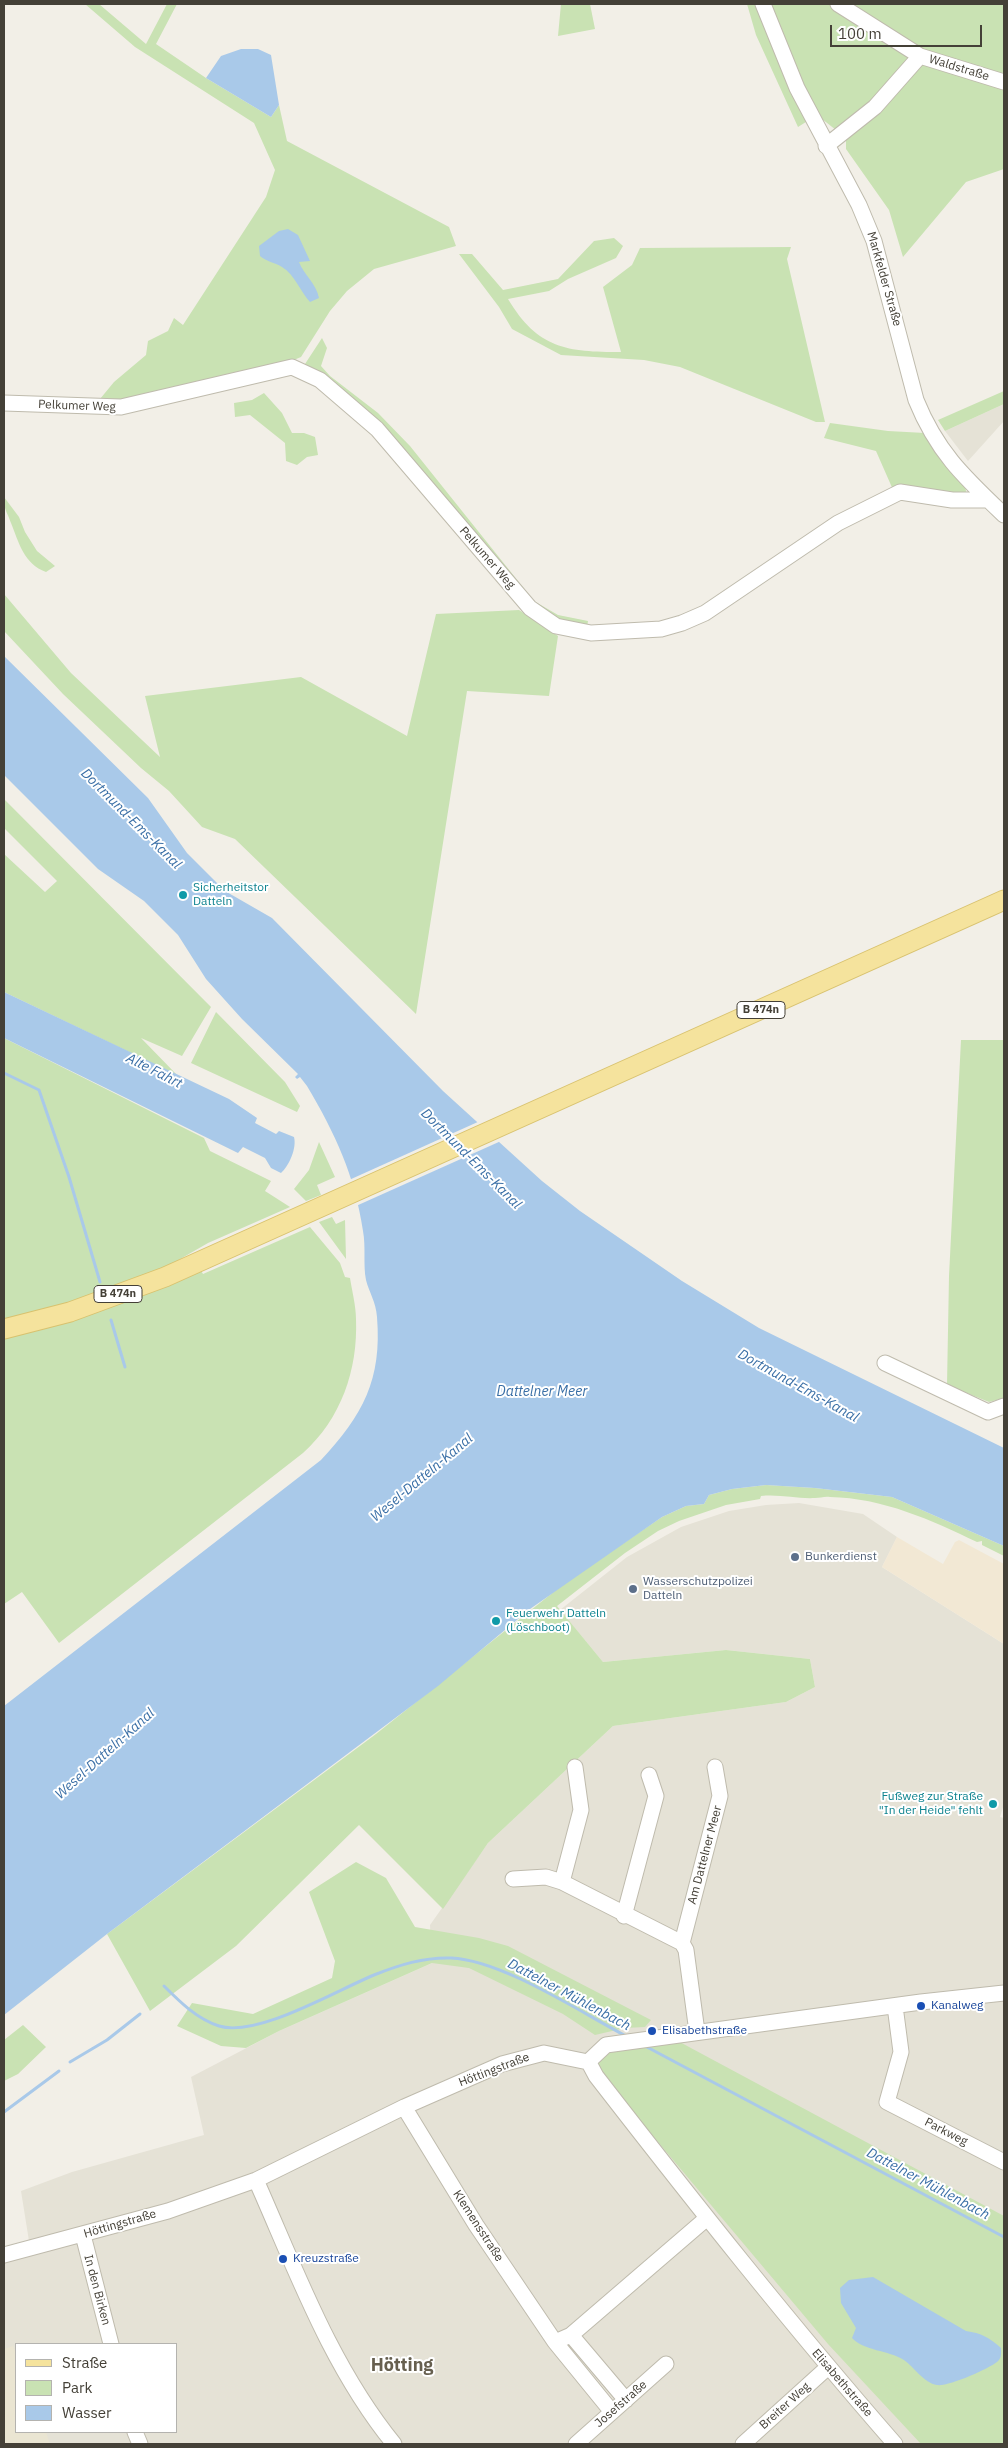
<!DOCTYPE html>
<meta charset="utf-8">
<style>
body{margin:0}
#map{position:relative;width:1008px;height:2448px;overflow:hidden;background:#f2efe7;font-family:"IBM Plex Sans",sans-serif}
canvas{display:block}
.frame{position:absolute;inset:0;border:5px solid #444037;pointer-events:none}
.legend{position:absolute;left:15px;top:2343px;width:162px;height:90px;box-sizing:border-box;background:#fff;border:1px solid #b4b3af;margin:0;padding:6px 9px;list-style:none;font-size:15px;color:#444037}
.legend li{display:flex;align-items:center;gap:10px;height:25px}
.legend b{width:25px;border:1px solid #b4b3af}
.scale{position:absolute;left:830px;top:25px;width:152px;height:22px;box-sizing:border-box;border:2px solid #444037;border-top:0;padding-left:6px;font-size:15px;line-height:18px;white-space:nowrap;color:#444037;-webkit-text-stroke:4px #fff;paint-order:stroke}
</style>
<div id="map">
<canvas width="1008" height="2448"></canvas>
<div class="frame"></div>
<ul class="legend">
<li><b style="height:6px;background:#f5e39d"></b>Straße</li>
<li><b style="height:14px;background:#c9e2b3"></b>Park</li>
<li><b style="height:14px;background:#a9c9e9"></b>Wasser</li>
</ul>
<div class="scale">100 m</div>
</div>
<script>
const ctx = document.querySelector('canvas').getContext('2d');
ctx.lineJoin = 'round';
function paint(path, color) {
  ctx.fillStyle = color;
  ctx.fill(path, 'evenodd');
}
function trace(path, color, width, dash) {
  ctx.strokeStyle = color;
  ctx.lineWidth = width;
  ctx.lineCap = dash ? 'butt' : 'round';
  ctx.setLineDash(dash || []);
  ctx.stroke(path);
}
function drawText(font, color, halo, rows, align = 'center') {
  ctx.font = font + ' "IBM Plex Sans",sans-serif';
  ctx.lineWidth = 4;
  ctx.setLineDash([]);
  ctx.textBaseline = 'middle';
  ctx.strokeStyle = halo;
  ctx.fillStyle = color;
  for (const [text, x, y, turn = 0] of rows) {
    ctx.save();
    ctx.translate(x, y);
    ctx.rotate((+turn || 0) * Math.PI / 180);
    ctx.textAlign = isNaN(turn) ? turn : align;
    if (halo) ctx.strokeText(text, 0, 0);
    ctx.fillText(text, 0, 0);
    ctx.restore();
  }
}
paint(new Path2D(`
 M1004,404V421L968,461L945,431Z
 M799,1503L863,1514L897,1537L882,1567L1004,1644V1804L1000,1817L1004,1818V2444H4V2249L29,2241L21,2191L72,2172L204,2135L191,2077L279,2031L432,1963L430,1925L488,1843L613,1726L786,1702L815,1687L810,1659L726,1650L603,1662L560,1610L627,1557L681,1527L729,1511L766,1505ZM16,2344H176V2432H16Z`), '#e5e2d6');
paint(new Path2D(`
 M897,1537L943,1564L955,1542L959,1540L1004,1564V1644L882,1567Z`), '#f2e8d4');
paint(new Path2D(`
 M13,2346L16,2353V2432H46L50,2444H4V2349Z`), '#eae5d2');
paint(new Path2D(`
 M85,4H99L146,44L167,4H177L156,44L206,78L271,117L279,105L287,141L449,227L456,246L374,269L347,291L330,311L301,357L284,364L124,404L100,399L114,382L146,355L148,341L168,331L174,318L183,325L266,197L275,170L254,123L135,47Z
 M561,4H590L595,29L558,36Z
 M747,4H1004V169L966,182L903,257L889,210L846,149V138L817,115L798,127L756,35Z
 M614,238L623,246L616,258L568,279L549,291L508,299C538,349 567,352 621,352L603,287L632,265L640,248L791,247L787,259L825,422H816L680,367L644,360L561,355L512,329L499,307L459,254H472L503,290L558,279L594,241Z
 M322,338L327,348L321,366L330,376L378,413L410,446L534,601L558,615L588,621L587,627L561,621L542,612L321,376L305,364Z
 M1004,391V404L945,431L938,420Z
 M264,393L282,413L292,433H304L315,437L318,455L307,457L297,465L286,461L285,443L250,415L235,417L234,403L252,400Z
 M830,423L888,431L925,433L965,486L967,496L894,492L876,451L824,438Z
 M4,497L19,517L25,532L37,551L55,566L46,572C24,564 19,543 11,523C7,511 4,511 4,497Z
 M4,594L71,673L160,757L145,696L301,677L407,736L436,614L519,610L558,636L549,696L467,691L416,1014L235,839L202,827L169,791L141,768L63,694L4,631Z
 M4,799L211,1007L182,1056L141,1038L177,1075L4,992V854L45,892L57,881L4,828Z
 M216,1012L285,1082L300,1106L297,1112L191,1063Z
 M4,1038L204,1138L210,1151L271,1181L265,1191L290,1207L208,1243L175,1262L116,1288L32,1315L4,1319Z
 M961,1040H1004V1398L989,1402L947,1385L949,1276Z
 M319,1142L335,1177L317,1185L321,1195L306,1201L294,1189L309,1170Z
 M332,1217L336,1224L345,1220L346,1259L319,1222Z
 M310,1227L340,1263L345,1277L350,1278C352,1291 356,1306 356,1319C358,1370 341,1419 303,1453L59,1643L22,1592L4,1604V1336C72,1325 138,1299 199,1267L203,1274Z
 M766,1485L815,1488L892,1497L1004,1546V1556L982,1545V1541L977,1542C931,1520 883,1498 830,1497C825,1496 820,1498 815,1498C797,1499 780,1494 761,1496L760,1499L726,1505L679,1521L658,1531L625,1553L557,1606L603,1662L726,1650L810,1659L815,1687L786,1702L613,1726L488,1843L443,1909L359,1825L236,1946L150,2011L107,1934L376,1734L566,1582L662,1517L686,1506L704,1504L709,1495L732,1489Z
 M356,1862L386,1878L415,1927L479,1938L508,1946L651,2020L645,2027L625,2028L595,2035L563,2014L469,1968L432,1963L279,2031L246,2048L221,2046L177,2026L192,2003L253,2014L332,1978L335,1961L309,1892Z
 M23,2025L46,2047L18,2074L4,2081V2040Z
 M676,2040L1004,2216V2444H921L828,2344L626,2104L595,2063L611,2052Z`), '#c9e2b3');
paint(new Path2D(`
 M241,49H258L271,55L279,105L271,117L206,78L221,56Z
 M288,229L298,235L310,261L299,262C304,275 316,283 319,298L310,302C300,291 295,275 282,267C274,262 267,262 260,256L259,246L279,231Z
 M4,656L148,798L187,853L225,891L272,918L443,1091L542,1181L580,1211L682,1281L759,1328L1004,1448V1546L892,1497L815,1488L766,1485L732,1489L709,1495L704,1504L686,1506L662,1517L530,1609L438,1686L107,1934L4,2015V1706L321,1460C363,1415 382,1380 377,1317C376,1302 369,1292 366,1280C363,1265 366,1247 363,1231C355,1176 335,1133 307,1086L300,1077L297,1079L295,1077L298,1074L242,1019L206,979L178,935L144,901L98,869L4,775Z
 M4,992L229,1099L257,1118L255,1123L276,1134L279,1131L294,1137C297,1148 289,1166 281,1173L271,1168L265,1158L243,1147L238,1153L4,1038Z
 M873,2277L966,2331C981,2333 990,2338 1001,2348C1001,2353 1002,2358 997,2362C988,2369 948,2387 937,2385C924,2383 914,2367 904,2360C888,2350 864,2351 852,2338L856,2328L841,2303L840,2288L849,2280Z`), '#a9c9e9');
paint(new Path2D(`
 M480,1121L501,1141L356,1206L349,1180Z`), '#f2efe7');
trace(new Path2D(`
 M4,1073L39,1090L69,1177L100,1282
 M111,1320L125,1367
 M164,1986C180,2002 197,2019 219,2026C257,2038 337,1990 374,1975C399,1965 424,1957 451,1958C502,1960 580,2012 626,2036
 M645,2046L1004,2237
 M70,2062L107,2040L140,2014
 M4,2112L59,2071`), '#a9c9e9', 3);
const minor = new Path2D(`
 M763,4L797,88L859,205L874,241L916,400C937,452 964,477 1004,515
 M838,4L920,56L1004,82
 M826,146L875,107L920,56
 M4,403L121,407L292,367L320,380L377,429L530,608L556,626L591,633L661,629L682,623L705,613L838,523L900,492L952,500H988
 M885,1363L988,1412L1004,1406
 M513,1879L546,1877L562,1882L682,1943
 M562,1882L581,1810L575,1767
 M624,1916L656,1796L649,1775
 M895,2006L901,2052L887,2102L1004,2162
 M697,2032L686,1950L682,1943L720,1796L715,1767
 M588,2061L596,2076C693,2201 791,2325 895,2444
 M404,2107L476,2225L555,2342L571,2335L707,2218
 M256,2180C296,2270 331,2367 394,2444
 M83,2235L111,2344
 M4,2255L168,2211L256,2180L404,2107L502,2064L544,2053L588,2062L606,2045L921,2002L1004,1993
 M571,2335L626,2400
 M555,2342L612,2412
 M135,2432L140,2444
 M576,2444L666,2364
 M743,2444L827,2368`);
const major = new Path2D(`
 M4,1329L70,1312L165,1277L1004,900`);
trace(minor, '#bfbbad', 17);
trace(major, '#d8c26f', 21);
trace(minor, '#fff', 15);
trace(major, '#f5e39d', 19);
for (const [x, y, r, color] of [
 [183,895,5,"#0f9aa8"],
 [795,1557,5,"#5c6f8a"],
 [633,1589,5,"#5c6f8a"],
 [496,1621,5,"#0f9aa8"],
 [993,1804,5,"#0f9aa8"],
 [921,2006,5,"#1a4fb4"],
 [652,2031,5,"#1a4fb4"],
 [283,2259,5,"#1a4fb4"]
]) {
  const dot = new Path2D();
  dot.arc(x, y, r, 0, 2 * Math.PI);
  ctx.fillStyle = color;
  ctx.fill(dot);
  trace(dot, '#fff', 2);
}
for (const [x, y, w] of [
 [761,1010,48],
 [118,1294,48]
]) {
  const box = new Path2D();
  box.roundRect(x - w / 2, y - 8.5, w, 17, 4);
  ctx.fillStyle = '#fff';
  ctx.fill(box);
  trace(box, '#444037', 1);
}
drawText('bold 11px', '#444037', null, [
 ["B 474n",761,1010],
 ["B 474n",118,1294]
]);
drawText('12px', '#444037', '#fff', [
 ["Waldstraße",959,68,17],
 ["Markfelder Straße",884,279,74],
 ["Pelkumer Weg",77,406,2],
 ["Pelkumer Weg",487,558,49],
 ["Am Dattelner Meer",705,1855,-75],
 ["Höttingstraße",494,2070,-21],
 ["Parkweg",946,2132,27],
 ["Höttingstraße",120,2224,-16],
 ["Klemensstraße",478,2226,57],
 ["In den Birken",97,2290,75],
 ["Elisabethstraße",842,2383,49],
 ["Josefstraße",621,2404,-41],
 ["Breiter Weg",785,2406,-42]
]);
drawText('12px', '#0d838f', '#fff', [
 ["Sicherheitstor",193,888],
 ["Datteln",193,902],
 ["Feuerwehr Datteln",506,1614],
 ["(Löschboot)",506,1628],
 ["Fußweg zur Straße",983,1797,"right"],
 ["\"In der Heide\" fehlt",983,1811,"right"]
], 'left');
drawText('12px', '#4e5e75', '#fff', [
 ["Bunkerdienst",805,1557],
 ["Wasserschutzpolizei",643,1582],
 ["Datteln",643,1596]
], 'left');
drawText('12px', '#164399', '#fff', [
 ["Kanalweg",931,2006],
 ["Elisabethstraße",662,2031],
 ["Kreuzstraße",293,2259]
], 'left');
drawText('italic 14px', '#3a6fa6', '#fff', [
 ["Dortmund-Ems-Kanal",131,819,45],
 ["Alte Fahrt",154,1071,27],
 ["Dortmund-Ems-Kanal",471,1159,45],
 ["Dortmund-Ems-Kanal",798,1386,29],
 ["Dattelner Meer",542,1392],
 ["Wesel-Datteln-Kanal",422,1478,-40],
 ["Wesel-Datteln-Kanal",105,1754,-42],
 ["Dattelner Mühlenbach",569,1995,28],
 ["Dattelner Mühlenbach",928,2184,28]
]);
drawText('bold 18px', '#665f4f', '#fff', [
 ["Hötting",402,2366]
]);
</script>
